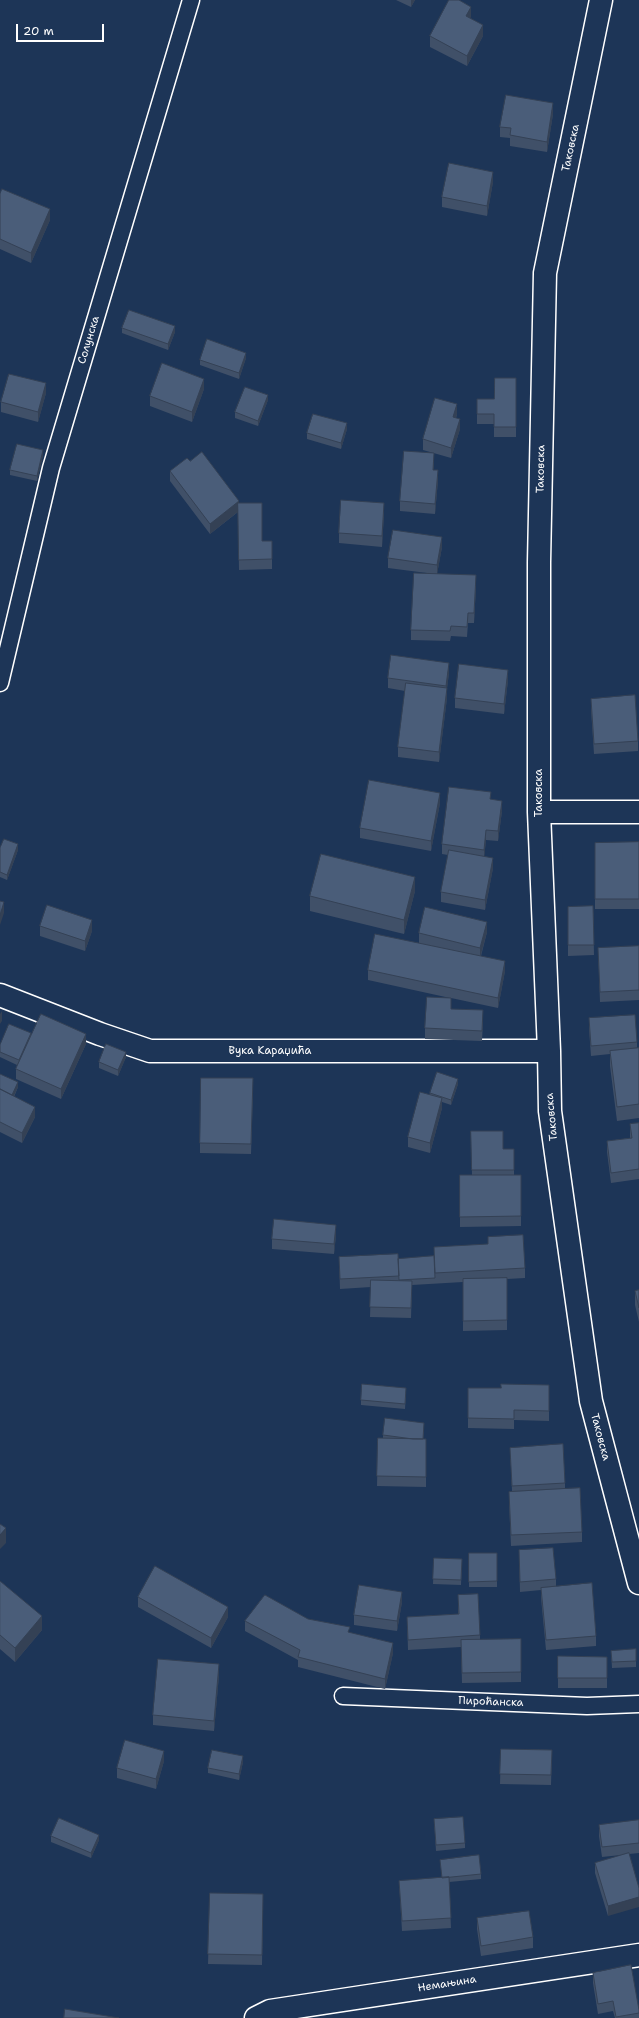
<!DOCTYPE html>
<meta charset="utf-8">
<style>
body{margin:0}
#map{position:relative;width:639px;height:2018px;overflow:hidden;background:#1d3557;font-family:"Shantell Sans",sans-serif}
canvas{display:block}
.scale{position:absolute;left:16px;top:24px;width:88px;height:18px;box-sizing:border-box;border:2px solid #fff;border-top:0;padding-left:5px;font-size:12px;line-height:14px;white-space:nowrap;color:#fff;-webkit-text-stroke:3px #1d3557;paint-order:stroke}
</style>
<div id="map">
<canvas width="639" height="2018"></canvas>
<div class="scale">20 m</div>
</div>
<script>
const ctx = document.querySelector('canvas').getContext('2d');
ctx.lineJoin = 'round';
function trace(path, color, width, dash) {
  ctx.strokeStyle = color;
  ctx.lineWidth = width;
  ctx.lineCap = dash ? 'butt' : 'round';
  ctx.setLineDash(dash || []);
  ctx.stroke(path);
}
function paint(path, color) {
  ctx.fillStyle = color;
  ctx.fill(path, 'evenodd');
}
function drawText(font, color, halo, rows, align = 'center') {
  ctx.font = font + ' "Shantell Sans",sans-serif';
  ctx.lineWidth = 3;
  ctx.setLineDash([]);
  ctx.textBaseline = 'middle';
  ctx.strokeStyle = halo;
  ctx.fillStyle = color;
  for (const [text, x, y, turn = 0] of rows) {
    ctx.save();
    ctx.translate(x, y);
    ctx.rotate((+turn || 0) * Math.PI / 180);
    ctx.textAlign = isNaN(turn) ? turn : align;
    if (halo) ctx.strokeText(text, 0, 0);
    ctx.fillText(text, 0, 0);
    ctx.restore();
  }
}
const service = new Path2D(`
 M0,683L51,468L191,0
 M343,1696L587,1706L639,1704`);
const minor = new Path2D(`
 M601,0L545,273L539,562V812L549,1051L550,1111L591,1401L639,1583
 M539,812H639
 M0,995L100,1034L150,1051H549
 M256,2018L270,2011L639,1955`);
trace(service, '#fff', 19);
trace(minor, '#fff', 25);
trace(service, '#1d3557', 16);
trace(minor, '#1d3557', 22);
paint(new Path2D(`
 M396,0H415L411,7Z
 M471,17L470,18L483,36L467,66L430,47V36Z
 M553,114L547,152L510,146V138L500,137V127Z
 M493,182L487,216L442,207V197Z
 M0,194L50,220L31,263L0,249Z
 M122,328L175,332L168,350L122,333Z
 M246,358L239,379L200,365V360Z
 M516,378V437H494V424H477V399H494Z
 M204,389L192,422L150,406V396Z
 M46,393L38,422L1,412V402Z
 M268,400L258,426L235,418V412Z
 M457,414L456,418L460,429L451,458L423,450V439Z
 M347,429L341,449L307,439V433Z
 M43,455L37,481L10,475V470Z
 M190,461L239,503L262,541H272V569L239,570L238,512L210,534L170,481V471Z
 M434,463L433,470L438,480L435,514L400,511V501Z
 M384,513L382,547L339,543V533Z
 M442,547L437,574L476,586L474,623H468L467,637L451,636L450,641L411,640V630L427,573L388,568V558Z
 M449,673L447,688V698L439,762L398,757V747L405,691L388,688V678Z
 M508,680L504,714L455,708V698Z
 M591,699L638,741V751L594,754L591,709Z
 M440,803L431,851L360,838V828Z
 M502,811L498,841L486,840L484,857L493,868L485,910L441,902V892L448,855L442,854V844Z
 M639,842V909H595V843Z
 M0,848L18,850L7,880L0,877Z
 M415,891L404,934L310,911V896Z
 M593,906L594,955L568,956V907Z
 M40,926L92,931L85,951L40,936Z
 M487,932L481,956L505,971L498,1008L451,998V1009L483,1020L482,1041L425,1039V1028L450,998L368,980V970L419,943V933Z
 M639,946V1000L600,1002L598,948Z
 M589,1018L637,1042V1048H639V1118L617,1121L610,1066V1054L591,1056L589,1029Z
 M31,1034L86,1044L61,1099L16,1079V1069L17,1065L0,1057V1045Z
 M126,1057L118,1076L99,1068V1062Z
 M0,1074L18,1087L14,1097L35,1117L22,1143L0,1132Z
 M458,1084L451,1105L442,1102V1108L430,1153L408,1147V1137L430,1093Z
 M253,1089L251,1154L200,1153V1143Z
 M639,1123V1179L611,1183L607,1152V1141L630,1138V1124Z
 M471,1131L503,1149H514V1175H521V1226L460,1227V1175H472Z
 M336,1235L334,1254L272,1249V1239Z
 M434,1247L525,1268V1278L507,1279V1330L463,1331V1282L412,1285L411,1318L370,1317L371,1287L340,1289L339,1257L398,1259L434,1256Z
 M639,1290V1322L635,1305V1291Z
 M549,1385V1421L514,1420V1429L468,1428V1388H501Z
 M406,1393L405,1409L361,1405V1400Z
 M424,1429L423,1439H426V1487L377,1486L378,1438H383V1435Z
 M510,1448L565,1483V1488L582,1532V1542L511,1546L509,1502V1492L512,1491Z
 M519,1550L556,1579V1586L596,1636V1646L546,1650L541,1598V1590L520,1592Z
 M469,1553H497V1587H469Z
 M434,1558L462,1559L461,1585L433,1584Z
 M0,1581L42,1630L15,1662L0,1649Z
 M458,1595L480,1635V1640L521,1639V1682L462,1683L461,1647L408,1650L407,1617L458,1614Z
 M138,1597L228,1617L211,1648L138,1607Z
 M402,1602L397,1631L354,1625V1615Z
 M308,1619L350,1633L393,1653L385,1689L298,1667V1660L245,1631V1621Z
 M636,1649V1667L612,1668L611,1651Z
 M558,1656L607,1657V1688H558Z
 M219,1675L214,1731L153,1725V1715Z
 M501,1749L552,1750L551,1785L500,1784Z
 M164,1761L156,1789L117,1778V1768Z
 M243,1762L239,1780L208,1773V1768Z
 M434,1819L465,1843V1848L436,1851Z
 M639,1820V1853L629,1854L608,1916L595,1873V1863L621,1855L602,1857L599,1836V1825Z
 M51,1836L99,1840L91,1858L51,1842Z
 M440,1860L481,1874V1879L449,1882L451,1928L402,1931L399,1881L442,1878Z
 M210,1893L263,1894L262,1965L208,1964Z
 M477,1918L533,1937V1948L481,1956L477,1929Z
 M593,1973L639,2010V2018H615L613,2011L598,2014L593,1983Z`), '#405068');
paint(new Path2D(`
 M411,0H415L411,7Z
 M471,7V17L466,26V16Z
 M483,25V36L467,66V56Z
 M553,103V114L547,152V142Z
 M493,172V182L487,216V206Z
 M50,209V220L31,263V253Z
 M175,326V332L168,350V344Z
 M246,353V358L239,379V373Z
 M204,379V389L192,422V412Z
 M46,383V393L38,422V412Z
 M268,395V400L258,426V421Z
 M457,404V414L453,427V417Z
 M460,419V429L451,458V448Z
 M347,423V429L341,449V443Z
 M43,450V455L37,481V476Z
 M434,453V463L433,480V470Z
 M438,470V480L435,514V504Z
 M239,501V511L210,534V524Z
 M384,503V513L382,547V536Z
 M442,537V547L437,575V565Z
 M476,575V586L474,623V613Z
 M449,663V673L446,697V686Z
 M508,670V680L504,714V704Z
 M447,688V698L439,762V752Z
 M440,793V803L431,851V841Z
 M502,801V811L498,841V831Z
 M486,830V840L484,860V850Z
 M18,844V850L7,880V875Z
 M493,858V868L485,910V900Z
 M415,877V891L404,934V920Z
 M4,902V913L0,925V915Z
 M92,920V931L85,951V941Z
 M487,922V932L480,958V948Z
 M505,961V971L498,1008V998Z
 M2,1011V1021L0,1024V1014Z
 M86,1034V1044L61,1099V1089Z
 M126,1052V1057L118,1076V1070Z
 M458,1079V1084L451,1105V1100Z
 M18,1082V1087L12,1100V1095Z
 M442,1098V1108L430,1153V1143Z
 M35,1107V1117L22,1143V1133Z
 M336,1225V1235L334,1254V1244Z
 M6,1528V1543L0,1549V1535Z
 M402,1592V1602L397,1631V1621Z
 M228,1607V1617L211,1648V1638Z
 M42,1616V1630L15,1662V1648Z
 M393,1643V1653L385,1689V1679Z
 M219,1664V1675L214,1731V1721Z
 M164,1751V1761L156,1789V1779Z
 M243,1756V1762L239,1780V1774Z
 M99,1835V1840L91,1858V1853Z
 M639,1897V1907L608,1916V1906Z`), '#344155');
const building = new Path2D(`
 M449,0H459L471,7L466,16L483,25L467,56L430,36Z
 M506,95L553,103L547,142L510,135L511,128L500,127Z
 M449,163L493,172L487,206L442,197Z
 M2,189L50,209L31,253L0,239V194Z
 M129,310L175,326L168,344L122,328Z
 M207,339L246,353L239,373L200,360Z
 M162,363L204,379L192,412L150,396Z
 M9,374L46,383L38,412L1,402Z
 M495,378H516V427H494V414H477V399H494Z
 M245,387L268,395L258,421L235,412Z
 M435,398L457,404L453,417L460,419L451,448L423,439Z
 M313,414L347,423L341,443L307,433Z
 M17,444L43,450L37,476L10,470Z
 M404,451L434,453L433,470H438L435,504L400,501Z
 M202,452L239,501L210,524L170,471L187,458L190,461Z
 M341,500L384,503L382,536L339,533Z
 M238,503H262V541H272V559L239,560Z
 M393,530L442,537L437,565L388,558Z
 M414,573L476,575L474,613H468L467,627L451,626L450,631L411,630Z
 M391,655L449,663L446,686L388,678Z
 M459,664L508,670L504,704L455,698Z
 M406,683L447,688L439,752L398,747Z
 M635,695L638,741L594,744L591,699Z
 M369,780L440,793L431,841L360,828Z
 M449,787L491,792L490,799L502,801L498,831L486,830L484,850L442,844Z
 M4,839L18,844L7,875L0,872V848Z
 M639,842V899H595V843Z
 M449,850L493,858L485,900L441,892Z
 M321,854L415,877L404,920L310,896Z
 M0,901L4,902L0,915Z
 M47,905L92,920L85,941L40,926Z
 M593,906L594,945H568V907Z
 M425,907L487,922L480,948L419,933Z
 M375,934L505,961L498,998L368,970Z
 M639,946V990L600,992L598,948Z
 M427,997L451,998V1009L483,1010L482,1031L425,1028Z
 M41,1014L86,1034L61,1089L16,1069Z
 M635,1015L637,1042L591,1046L589,1018Z
 M9,1024L31,1033L19,1060L0,1052V1045Z
 M106,1044L126,1052L118,1070L99,1062Z
 M639,1048V1104L617,1107L610,1051Z
 M437,1072L458,1079L451,1100L430,1093Z
 M0,1074L18,1082L12,1095L0,1089Z
 M201,1078H253L251,1144L200,1143Z
 M0,1089L35,1107L22,1133L0,1122Z
 M420,1092L442,1098L430,1143L408,1137Z
 M639,1123V1169L611,1173L607,1141L632,1138L630,1124Z
 M471,1131H503V1149H514V1170H472Z
 M460,1175H521V1216L460,1217Z
 M274,1219L336,1225L334,1244L272,1239Z
 M523,1235L525,1268L435,1273L434,1247L488,1244V1237Z
 M398,1254L399,1276L340,1279L339,1257Z
 M434,1256L435,1278L399,1280L398,1259Z
 M507,1278V1320L463,1321V1279Z
 M371,1280L412,1281L411,1308L370,1307Z
 M639,1290V1308L635,1291Z
 M362,1384L406,1388L405,1404L361,1400Z
 M501,1384L549,1385V1411L514,1410V1419L468,1418V1388H501Z
 M385,1418L424,1423L423,1439H413L383,1435Z
 M378,1438L426,1439V1477L377,1476Z
 M563,1444L565,1483L512,1486L510,1448Z
 M580,1488L582,1532L511,1535L509,1492Z
 M0,1524L6,1528L0,1535Z
 M553,1548L556,1579L520,1582L519,1550Z
 M469,1553H497V1581L469,1582Z
 M434,1558L462,1559L461,1580L433,1579Z
 M155,1566L228,1607L211,1638L138,1597Z
 M0,1581L42,1616L15,1648L0,1635Z
 M592,1583L596,1636L546,1640L541,1588Z
 M359,1585L402,1592L397,1621L354,1615Z
 M478,1594L480,1635L408,1640L407,1617L459,1614L458,1595Z
 M265,1595L308,1619L350,1627L348,1632L393,1643L385,1679L298,1657L300,1650L245,1621Z
 M521,1639V1672L462,1673L461,1640Z
 M636,1649V1661L612,1662L611,1651Z
 M558,1656L607,1657V1678H558Z
 M158,1659L219,1664L214,1721L153,1715Z
 M125,1740L164,1751L156,1779L117,1768Z
 M501,1749L552,1750L551,1775L500,1774Z
 M212,1750L243,1756L239,1774L208,1768Z
 M463,1817L465,1843L436,1845L434,1819Z
 M59,1818L99,1835L91,1853L51,1836Z
 M639,1820V1843L602,1847L599,1825Z
 M629,1853L639,1888V1897L608,1906L595,1863Z
 M479,1855L481,1874L442,1878L440,1860Z
 M449,1877L451,1918L402,1921L399,1881Z
 M210,1893L263,1894L262,1955L208,1954Z
 M529,1911L533,1937L481,1946L477,1918Z
 M631,1965L639,2010V2013L616,2017L613,2001L598,2004L593,1973Z
 M65,2009L119,2018H64Z`);
paint(building, '#4a5d79');
trace(building, '#344155', 1);
drawText('11px', '#fff', '#1d3557', [
 ["Таковска",571,148,-78],
 ["Солунска",89,340,-73],
 ["Таковска",541,469,-89],
 ["Таковска",539,793,-90],
 ["Вука Караџића",270,1051],
 ["Таковска",552,1117,-95],
 ["Таковска",600,1437,75],
 ["Пироћанска",491,1702,2],
 ["Немањина",447,1984,-9]
]);
</script>
